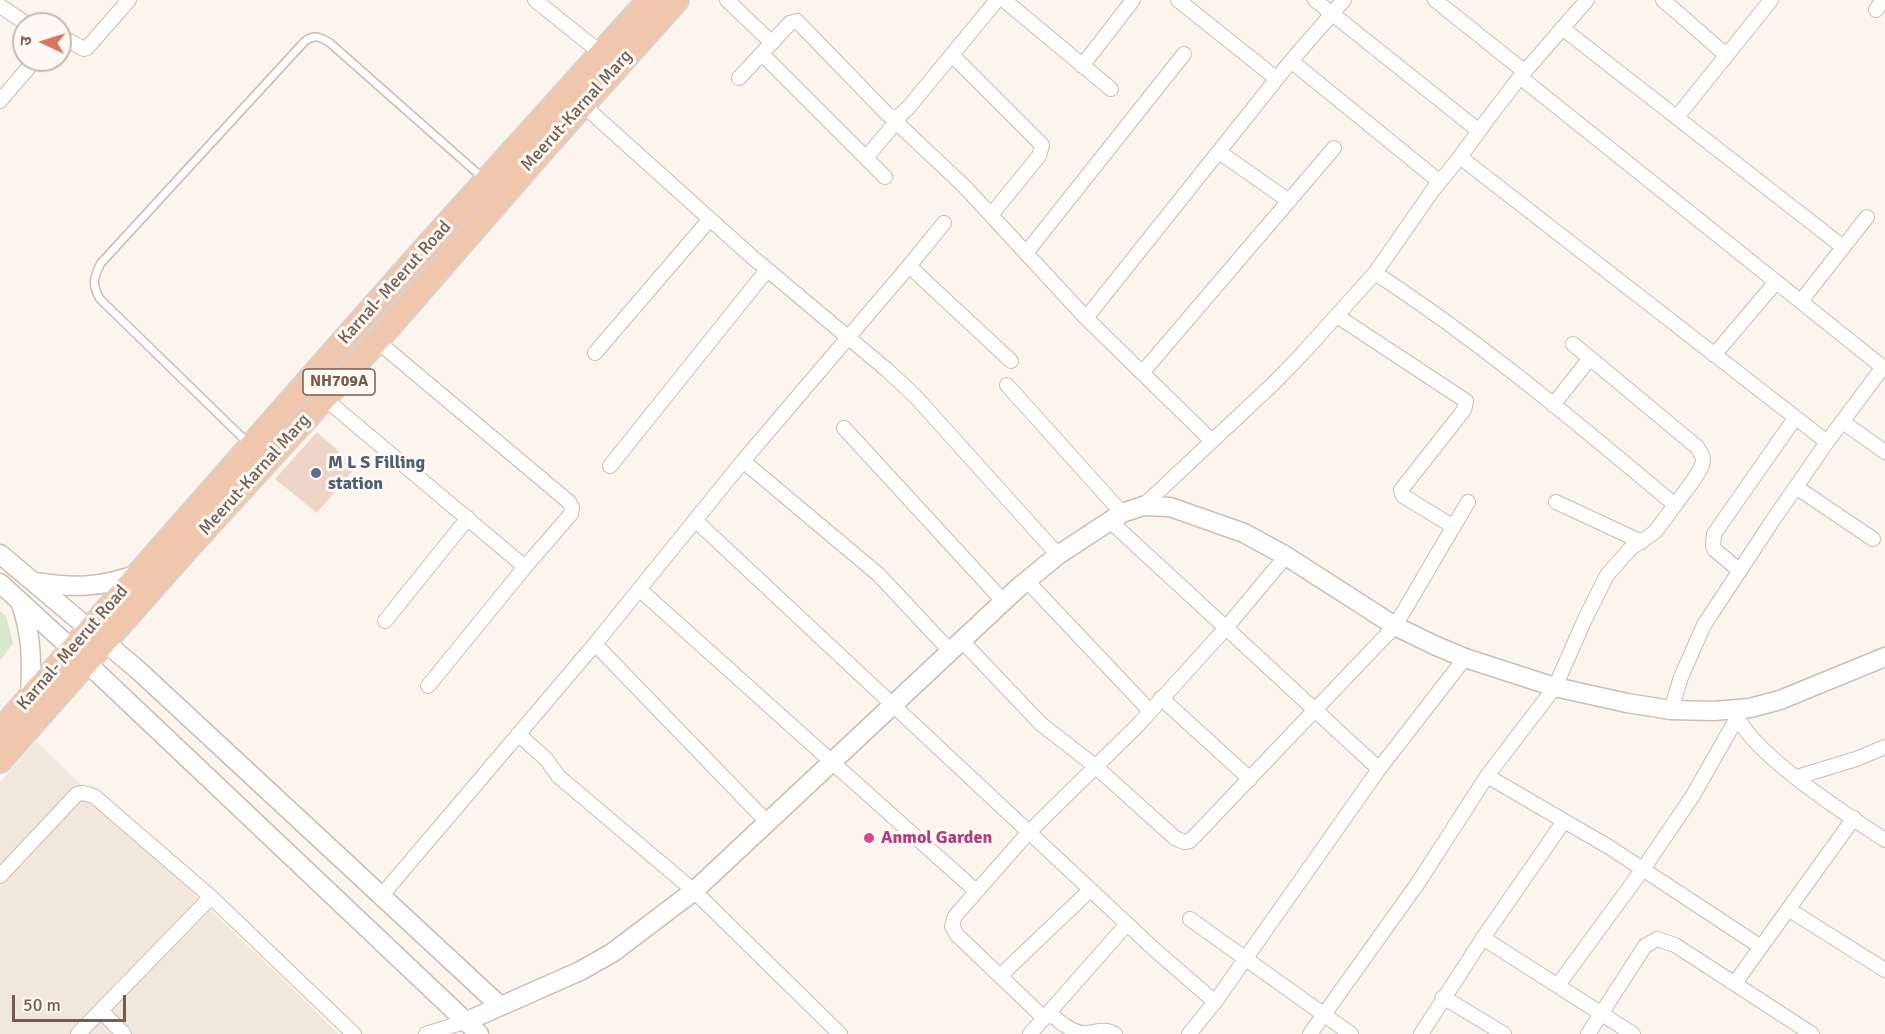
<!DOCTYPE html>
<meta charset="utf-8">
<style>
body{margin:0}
#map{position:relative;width:1885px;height:1034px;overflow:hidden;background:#fbf5ed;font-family:Signika,"Noto Sans Devanagari",sans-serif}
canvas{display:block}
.north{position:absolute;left:12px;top:12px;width:60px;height:60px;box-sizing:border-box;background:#fef9f3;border:2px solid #c7bab2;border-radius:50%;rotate:274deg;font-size:16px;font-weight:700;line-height:24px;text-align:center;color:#745c51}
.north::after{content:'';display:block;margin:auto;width:21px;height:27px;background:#d77560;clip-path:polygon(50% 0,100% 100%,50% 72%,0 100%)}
.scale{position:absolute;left:12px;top:995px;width:114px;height:27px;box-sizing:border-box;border:3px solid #745c51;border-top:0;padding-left:8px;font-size:18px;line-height:21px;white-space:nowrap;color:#745c51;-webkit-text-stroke:4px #fef9f3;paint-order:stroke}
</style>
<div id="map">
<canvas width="1885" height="1034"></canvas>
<div class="north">उ</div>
<div class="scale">50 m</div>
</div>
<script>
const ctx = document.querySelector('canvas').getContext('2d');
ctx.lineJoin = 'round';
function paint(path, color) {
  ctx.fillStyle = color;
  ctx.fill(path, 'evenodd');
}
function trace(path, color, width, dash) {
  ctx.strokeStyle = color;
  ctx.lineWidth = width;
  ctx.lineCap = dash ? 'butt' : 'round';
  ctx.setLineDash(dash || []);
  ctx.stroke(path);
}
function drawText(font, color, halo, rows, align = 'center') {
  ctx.font = font + ' Signika,sans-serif';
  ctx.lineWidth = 6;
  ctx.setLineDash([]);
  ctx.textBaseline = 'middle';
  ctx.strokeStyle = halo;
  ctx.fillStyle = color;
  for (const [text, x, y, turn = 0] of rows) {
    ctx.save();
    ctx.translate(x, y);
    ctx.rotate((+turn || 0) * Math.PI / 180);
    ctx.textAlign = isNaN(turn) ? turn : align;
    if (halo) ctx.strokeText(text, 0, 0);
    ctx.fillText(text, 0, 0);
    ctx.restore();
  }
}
paint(new Path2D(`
 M36,741L339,1034H0V782Z`), '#f2e7dc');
paint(new Path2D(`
 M0,611L6,616L13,643L0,661Z`), '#d9e8cc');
paint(new Path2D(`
 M317,432L356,467L317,513L275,479Z`), '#eed5c7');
const service = new Path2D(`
 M248,443L100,299C92,285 93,278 101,263L305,41C315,34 320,37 330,43L484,179`);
const minor = new Path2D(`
 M535,0L601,53
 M727,0L772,43
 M1004,0L1111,89
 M1178,0L1277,79
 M1315,0L1479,131
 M1435,0L1525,72
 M1663,0L1726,55
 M0,6L27,24
 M1876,10L1883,0
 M1562,28L1843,247
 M60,36L84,49L87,48L129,0
 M762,54L885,177
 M952,55L1042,145L1039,156L991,215
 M1291,61L1440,182
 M1082,66L1133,0
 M1520,77L1885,369
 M739,78L790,23L797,21L888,115L897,118L908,108L997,0
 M0,101L35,60
 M583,105L751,256L887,370L915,396L1058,555
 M1677,117L1771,0
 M896,122L965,187L1086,318L1212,441
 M1219,152L1289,201
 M1460,157L1827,442
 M866,158L900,117
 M1026,253L1184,54
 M909,266L1011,361
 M1801,301L1867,217
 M1337,316L1466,401L1464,410L1401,490L1403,496L1454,527
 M1086,318L1291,61L1344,0
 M377,341L569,502L572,507L571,514L525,567L428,686
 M1573,344L1697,447C1699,451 1703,455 1703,460C1703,471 1681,496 1675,505
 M595,353L710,219
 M1714,355L1776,282
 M1142,373L1334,148
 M1007,385L1122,513
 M324,398L525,567
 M1553,405L1590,358
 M1843,422L1885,452
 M844,428L1004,602
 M743,461L879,575L951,652
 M610,466L767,270
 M1796,487L1873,539
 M1556,502L1642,542
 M1143,506L1274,383L1303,353L1375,273L1433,190L1460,157L1487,120L1520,77L1587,0
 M695,520L1155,950L1215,1002
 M1110,521L1379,769
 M1740,571L1715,550L1713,546L1714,534L1795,418
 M1027,581L1150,711
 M639,589L976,891
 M385,621L468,518
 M962,641L1041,724L1095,766L1175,838L1184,842L1190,841L1395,626L1468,502
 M595,644L743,461L909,266L944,223
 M1161,698L1250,779
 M1671,710L1681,677L1704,625L1771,523L1827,442L1883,367
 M1735,712C1750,753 1847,815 1885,840
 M518,734L546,759L558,776L694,891L840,1034
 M1487,776L1609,847L1761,947
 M1797,777L1856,759L1885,747
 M0,876L77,794L83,793L94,796L211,897L354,1034
 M382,895L595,644L767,822
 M1788,909L1885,970
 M1190,919L1351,1034
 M1483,938L1633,1034
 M1000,976L1090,890
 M1735,983L1854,818
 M1558,985L1643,869L1692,797L1737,718
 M1443,997L1504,1034
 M101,1011L124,1034
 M1049,1013C1058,1020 1069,1031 1082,1033C1093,1034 1103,1027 1115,1034
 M1044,1018L957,935L952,926L955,916L1028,833L1138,725L1225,629L1286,556
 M78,1034L211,897
 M426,1034L467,1021
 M1030,1034L1127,924
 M1189,1034L1215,1002L1379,769L1465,658
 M1310,1034L1418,883L1487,776L1555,687L1585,619L1607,575L1630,549L1655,532L1675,505C1578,424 1481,342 1375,273
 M1421,1034L1483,938L1564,821
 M1588,1034L1645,946L1657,939L1675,945L1812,1034`);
const tertiary = new Path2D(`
 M0,554L138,670L499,1005
 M34,582C74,588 99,588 138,574
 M0,583L87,663L479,1034
 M21,604C32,637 32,662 30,697
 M467,1021L580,971L612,953L694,891L1019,587L1058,555L1122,513L1143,506L1170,507L1244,533L1286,556L1395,626L1434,645L1465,658L1555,687L1627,703L1671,710L1713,711L1750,708L1780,700L1885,657`);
const trunk = new Path2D(`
 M0,731L417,257L649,0
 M0,761L188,548L377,341L542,151L677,0`);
trace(service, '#cdbdb3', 10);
trace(minor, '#cdbdb3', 16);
trace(tertiary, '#cdbdb3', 21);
trace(trunk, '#d8d1ce', 26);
trace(service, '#fff', 7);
trace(minor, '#fff', 14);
trace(tertiary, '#fff', 18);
trace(trunk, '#f0c7ac', 22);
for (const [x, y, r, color] of [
 [316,473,6,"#5c6f8a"],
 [869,838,6,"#d1479c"]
]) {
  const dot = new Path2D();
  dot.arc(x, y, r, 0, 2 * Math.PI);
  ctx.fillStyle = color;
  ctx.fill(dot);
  trace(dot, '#fef9f3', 2);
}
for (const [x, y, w] of [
 [339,382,72]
]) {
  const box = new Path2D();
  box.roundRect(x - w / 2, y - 13, w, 26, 4.5);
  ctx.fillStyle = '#fef9f3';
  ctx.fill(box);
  trace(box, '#745c51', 1.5);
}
drawText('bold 16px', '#745c51', null, [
 ["NH709A",339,382]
]);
drawText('18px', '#745c51', '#fef9f3', [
 ["Meerut-Karnal Marg",577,111,-48],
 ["Karnal- Meerut Road",395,283,-48],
 ["Meerut-Karnal Marg",255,475,-48],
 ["Karnal- Meerut Road",73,648,-49]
]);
drawText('bold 18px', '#4e5e75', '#fef9f3', [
 ["M L S Filling",328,463],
 ["station",328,484]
], 'left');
drawText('bold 18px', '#b23c85', '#fef9f3', [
 ["Anmol Garden",881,838]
], 'left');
</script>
